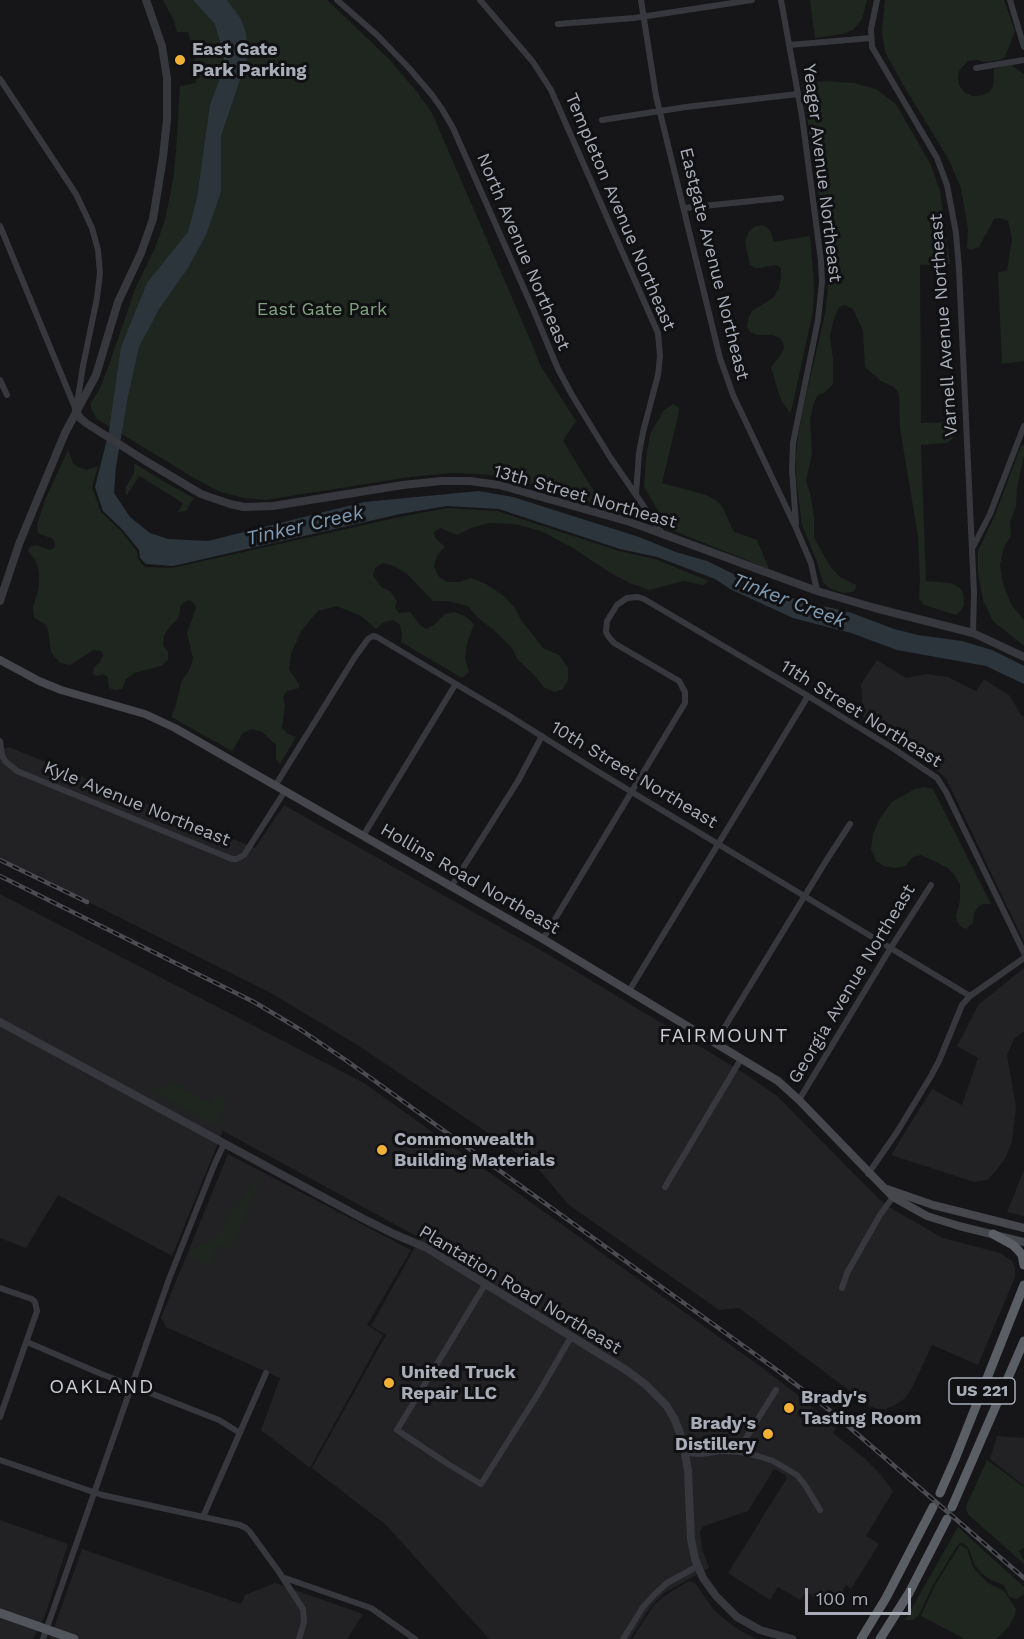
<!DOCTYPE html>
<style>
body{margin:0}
#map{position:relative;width:1024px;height:1639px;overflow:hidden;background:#161618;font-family:"Work Sans",sans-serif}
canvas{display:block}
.scale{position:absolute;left:805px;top:1588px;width:106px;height:27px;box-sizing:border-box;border:3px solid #a8adb8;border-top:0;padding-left:8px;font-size:18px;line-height:21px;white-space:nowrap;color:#a8adb8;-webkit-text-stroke:4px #111113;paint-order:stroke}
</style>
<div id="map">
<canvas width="1024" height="1639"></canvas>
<div class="scale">100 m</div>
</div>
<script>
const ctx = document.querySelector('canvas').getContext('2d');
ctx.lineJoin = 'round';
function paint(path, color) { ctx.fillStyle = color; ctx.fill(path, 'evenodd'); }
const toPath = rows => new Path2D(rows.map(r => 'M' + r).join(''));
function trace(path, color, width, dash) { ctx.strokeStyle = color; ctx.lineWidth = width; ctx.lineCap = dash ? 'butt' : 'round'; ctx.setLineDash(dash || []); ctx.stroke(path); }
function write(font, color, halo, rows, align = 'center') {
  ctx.font = font + ' "Work Sans",sans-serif'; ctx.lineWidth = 6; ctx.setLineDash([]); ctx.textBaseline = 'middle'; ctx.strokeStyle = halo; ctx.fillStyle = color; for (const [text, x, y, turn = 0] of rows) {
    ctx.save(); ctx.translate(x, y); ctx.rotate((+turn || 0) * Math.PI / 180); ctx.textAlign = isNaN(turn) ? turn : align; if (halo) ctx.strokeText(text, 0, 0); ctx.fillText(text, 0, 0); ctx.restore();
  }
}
paint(toPath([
 [877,660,906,678,926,674,948,677,976,691,984,679,1010,696,1021,715,1024,717,1024,942,946,778,930,765,864,724,861,684],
 [9,747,255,848,284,805,551,956,747,1075,777,1096,881,1201,894,1210,943,1238,1000,1253,1012,1261,1015,1268,1015,1277,978,1365,932,1345,911,1390,904,1399,895,1405,886,1409,877,1409,870,1406,739,1308,719,1310,569,1205,534,1164,356,1044,269,992,0,858,0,750],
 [0,894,364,1083,764,1369,808,1403,836,1428,833,1433,864,1458,880,1474,893,1491,866,1536,879,1544,851,1589,846,1585,840,1596,828,1589,820,1601,806,1592,800,1600,778,1587,770,1600,728,1573,787,1478,784,1474,774,1469,748,1511,704,1526,700,1531,701,1539,702,1548,709,1568,664,1593,653,1604,643,1618,630,1639,489,1639,386,1525,312,1468,386,1335,371,1326,420,1238,223,1131,172,1256,58,1195,26,1248,0,1238],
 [1024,968,1024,1031,1014,1039,1007,1055,1016,1107,1012,1141,1006,1157,996,1171,987,1180,974,1182,891,1155,932,1089,962,1105,978,1058,957,1046,979,1004],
 [228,1154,411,1250,367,1325,383,1335,310,1468,261,1430,280,1378,166,1327,161,1318],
 [1024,1170,1024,1216,1007,1212],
 [997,1436,1024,1438,1024,1486,990,1459],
 [0,1520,68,1544,45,1616,33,1639,0,1639],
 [82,1549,241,1604,245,1595,275,1583,363,1614,347,1639,50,1639],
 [690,1581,696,1584,713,1609,729,1623,743,1632,757,1639,632,1639,654,1605,666,1595,687,1582]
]), '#222225');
paint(toPath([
 [163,0,327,0,389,59,417,92,432,113,532,344,540,365,576,421,563,441,603,506,538,486,501,476,478,474,453,473,410,477,265,500,244,498,220,492,194,478,97,419,91,409,91,403,100,388,109,365,135,289,155,248,165,220,173,180,176,152,180,86,196,83,194,53,188,32,177,32,174,21],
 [810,0,867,0,862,19,853,30,842,34,815,38],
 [885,0,1004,0,1015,31,1005,57,1000,60,985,62,976,60,968,61,959,71,958,78,959,85,964,92,972,96,977,96,983,95,989,92,993,87,994,69,1011,65,1024,74,1024,361,1002,364,998,272,1007,271,1012,239,1008,221,999,218,994,219,979,247,971,250,967,248,968,229,961,188,949,160,902,83,885,52,882,31],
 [825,81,854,83,876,89,896,104,931,165,940,191,950,264,920,265,921,423,950,422,956,427,956,431,952,439,947,443,921,445,926,581,951,583,960,588,963,593,964,605,961,610,956,615,924,605,919,599,920,578,918,537,900,428,899,394,894,387,881,381,865,367,863,331,853,309,845,305,839,307,834,319,830,336,833,360,833,384,824,393,818,395,814,402,810,420,812,454,806,481,810,493,814,516,814,537,829,565,840,577,856,585,855,590,853,592,843,593,829,588,823,582,816,559,802,525,796,478,796,456,798,435,805,400,825,314,828,289,828,259,802,84],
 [762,225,767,227,771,233,774,242,810,236,814,285,813,311,792,408,790,413,782,402,778,391,771,367,780,356,784,348,783,343,780,338,772,335,757,335,750,332,747,326,749,316,753,310,773,298,779,288,781,277,781,268,776,265,760,268,755,268,750,265,745,242,748,233,754,227],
 [673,404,679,408,679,412,662,483,706,495,716,500,722,506,734,532,757,540,769,569,669,529,644,487,646,457,650,434,664,410],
 [1024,445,1024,456,1017,487,1016,506,1010,522,1011,536,1004,547,1000,565,1003,584,1011,604,1024,620,1024,646,993,621,983,600,978,573,978,551,995,515,1021,446],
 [68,450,73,463,78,467,87,470,98,466,92,487,101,512,120,530,137,551,138,559,145,567,172,568,400,517,447,508,497,511,619,551,655,559,709,581,703,585,684,581,649,590,632,584,612,574,571,547,541,531,515,524,489,523,471,528,457,535,440,528,434,532,435,538,445,547,437,555,434,566,438,576,447,582,459,582,471,578,486,584,504,596,515,608,521,620,543,648,559,655,568,668,568,680,563,689,555,692,545,688,534,675,518,660,511,647,494,630,478,618,468,606,448,601,433,601,407,574,394,566,383,563,375,568,373,576,381,587,390,591,397,601,395,608,399,613,410,612,421,626,427,629,435,624,445,614,455,612,466,617,474,624,467,643,465,658,469,672,462,678,401,642,402,634,400,625,393,620,384,622,376,629,361,616,337,606,318,611,301,631,291,654,289,670,299,684,299,688,287,691,283,697,285,705,282,728,288,734,296,737,280,764,276,759,276,745,262,732,252,729,243,733,232,751,171,717,175,708,182,680,190,669,193,658,187,633,196,608,193,602,189,600,183,603,180,607,180,612,178,619,172,624,164,635,163,645,168,652,168,660,161,666,134,673,126,679,122,689,115,690,109,688,108,677,103,674,97,676,93,674,94,667,100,662,103,655,101,651,94,650,70,665,60,663,51,652,48,630,45,624,34,618,33,607,39,587,39,571,36,561,28,551,30,547,36,545,50,550,54,548,55,544,53,539,38,533,37,525,45,500],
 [134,463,163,481,194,498,186,511,178,512,183,503,139,476,127,495,126,494,126,487,134,473],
 [925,787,933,789,991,904,983,904,978,907,974,913,973,923,966,929,961,927,957,921,956,916,960,901,960,885,956,877,948,868,921,855,913,857,905,866,895,868,884,866,876,861,871,849,873,834,880,818,892,802,915,789],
 [171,1081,210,1103,217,1093,227,1101,215,1125,149,1090,151,1087,156,1089,163,1086,167,1088],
 [256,1179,260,1181,230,1251,218,1245,209,1265,188,1256,196,1248,212,1241,222,1232,230,1212,252,1188],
 [987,1460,1024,1487,1024,1548,1019,1551,1024,1560,1024,1564,969,1515,966,1510,967,1504],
 [958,1527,1024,1587,1024,1594,1017,1599,1009,1597,1004,1585,991,1580,981,1573,975,1565,968,1547,964,1544,960,1543,957,1546,932,1587,919,1615,913,1620,905,1620],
 [960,1545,967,1549,973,1567,980,1575,988,1583,1004,1591,1016,1609,1015,1615,1009,1626,1001,1635,995,1639,965,1639,921,1616,934,1587]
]), '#1e261f');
paint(toPath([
 [193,0,227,0,241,19,246,33,248,56,221,136,221,192,206,235,188,268,159,309,139,347,128,396,116,467,114,493,130,517,150,533,168,539,208,541,364,502,479,491,513,497,639,537,676,552,707,561,766,590,809,603,849,612,894,629,918,635,962,641,992,650,1024,666,1024,684,986,666,897,650,851,633,793,618,732,590,715,579,657,557,620,549,499,509,447,506,400,514,173,566,146,564,140,558,139,550,122,529,103,511,95,487,109,431,121,347,147,283,188,232,197,198,210,105,224,67,224,55,215,24]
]), '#2c353c');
trace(toPath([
 [337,0,377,35,409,68,432,95,442,109,453,128,533,309,558,369,572,395,610,457,662,533],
 [480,0,533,62,551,90,658,333,660,356,658,375,643,432,639,453,636,494],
 [641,0,656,96,720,358,733,395,796,528,811,563,817,591],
 [781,0,802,116,821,261,822,282,818,320,793,443,792,470,796,524],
 [877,0,871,29,872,47,937,158,947,185,956,233,959,269,974,593,973,633],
 [1010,0,1024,47],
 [558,24,634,18,752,0],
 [789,45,871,38],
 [976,68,1024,60],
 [0,79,76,194,92,228,98,250,100,273,97,298,83,366,76,410],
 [602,120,686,107,798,94],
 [684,208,781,198],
 [0,226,76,410],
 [0,380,7,395],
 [973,547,990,514,1024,426],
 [0,741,2,755,5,761,17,771,232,859,237,859,244,855,285,791],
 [275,786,355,657,368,639,373,636,377,637,508,715,597,771,970,996],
 [363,836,455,685],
 [451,887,518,781,542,736],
 [543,939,685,703,685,692,679,681,614,643,608,636,606,632,607,621,617,605,627,598,638,597,644,599,808,696,894,749,937,778,946,792,1024,953],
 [629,991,808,696],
 [715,1043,826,861,850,824],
 [799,1100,890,949,931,885],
 [868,1174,897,1132,931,1076,939,1061,962,1005,970,996,1024,958],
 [665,1187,741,1059],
 [486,1283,397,1430,448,1464,481,1484,538,1394,571,1337],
 [0,1288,32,1299,35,1302,37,1311,0,1417],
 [842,1288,847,1273,880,1215,893,1197],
 [27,1342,99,1373,219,1420,240,1433],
 [740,1452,746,1438,776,1390],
 [686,1453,701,1454,721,1451,740,1452,758,1456,773,1461,797,1475,805,1485,820,1510],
 [0,1460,102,1495,240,1525,246,1528,250,1532,279,1572,303,1609,304,1622,299,1639],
 [203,1517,266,1373],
 [282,1577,371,1608,415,1639],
 [43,1639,169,1279,215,1163,224,1144],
 [623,1639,643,1607,655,1594,667,1583,698,1566]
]), '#37383d', 6);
trace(toPath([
 [76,410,79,417,86,423,144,460,201,494,230,504,244,507,273,506,403,485,441,481,470,481,499,485,630,522,817,591,875,608,973,633,1024,657],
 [0,601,19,544,65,433,96,375,118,302,141,253,153,219,163,157,167,119,167,78,162,46,146,0],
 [0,1022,362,1218,394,1234,427,1248,626,1370,645,1384,666,1405,674,1418,683,1441,688,1471,691,1539,695,1559,703,1578,716,1596,737,1617,760,1630,792,1639]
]), '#37383d', 8);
trace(toPath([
 [0,660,39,681,61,690,145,714,175,728,543,939,778,1081,799,1100,893,1197,927,1216,959,1226,1024,1242],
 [887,1189,933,1205,1024,1228]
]), '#45474d', 8);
trace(toPath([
 [0,1613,74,1639]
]), '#53555c', 9);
trace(toPath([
 [993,1234,1013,1245,1018,1250,1022,1255,1024,1265],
 [940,1493,955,1459,1024,1285],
 [952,1507,1024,1341],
 [861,1639,886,1598,933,1507],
 [880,1639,909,1593,947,1519]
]), '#5b5e65', 9);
const rail = toPath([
 [0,860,87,902],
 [0,876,254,1002,301,1030,347,1061,777,1370,833,1413,1024,1578]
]);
trace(rail, '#4a4c52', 4.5);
trace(rail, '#111113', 2, [7]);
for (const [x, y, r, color] of [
 [180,60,6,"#f2b134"],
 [382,1150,6,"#f2b134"],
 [389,1383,6,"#f2b134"],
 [789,1408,6,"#f2b134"],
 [768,1434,6,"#f2b134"]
]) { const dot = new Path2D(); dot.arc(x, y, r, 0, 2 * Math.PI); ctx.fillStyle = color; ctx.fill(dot); trace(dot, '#111113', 2); }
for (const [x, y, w] of [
 [982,1391,66]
]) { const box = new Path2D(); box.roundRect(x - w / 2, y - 13, w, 26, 4.5); ctx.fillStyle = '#111113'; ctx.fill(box); trace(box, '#a8adb8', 1.5); }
write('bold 16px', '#a8adb8', null, [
 ["US 221",982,1391]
]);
write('bold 18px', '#a8adb8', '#111113', [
 ["East Gate",192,50],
 ["Park Parking",192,71],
 ["Commonwealth",394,1140],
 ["Building Materials",394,1161],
 ["United Truck",401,1373],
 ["Repair LLC",401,1394],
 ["Brady's",801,1398],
 ["Tasting Room",801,1419],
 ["Brady's",756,1424,"right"],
 ["Distillery",756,1445,"right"]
], 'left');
write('18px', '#a8adb8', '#111113', [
 ["Yeager Avenue Northeast",822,173,83],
 ["Templeton Avenue Northeast",620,212,67],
 ["North Avenue Northeast",523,252,67],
 ["Eastgate Avenue Northeast",714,264,76],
 ["Varnell Avenue Northeast",944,325,-94],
 ["13th Street Northeast",585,497,16],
 ["11th Street Northeast",861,714,32],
 ["10th Street Northeast",634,775,31],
 ["Kyle Avenue Northeast",137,804,22],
 ["Hollins Road Northeast",470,879,30],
 ["Georgia Avenue Northeast",852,984,-59],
 ["Plantation Road Northeast",520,1290,31]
]);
write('18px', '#7fa381', '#111113', [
 ["East Gate Park",322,310]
]);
write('italic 20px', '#7f9bb3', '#111113', [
 ["Tinker Creek",305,526,-13],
 ["Tinker Creek",789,601,21]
]);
ctx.letterSpacing = '1.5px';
write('20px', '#c9ccd4', '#111113', [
 ["FAIRMOUNT",724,1036],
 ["OAKLAND",102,1387]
]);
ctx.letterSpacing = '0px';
</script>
